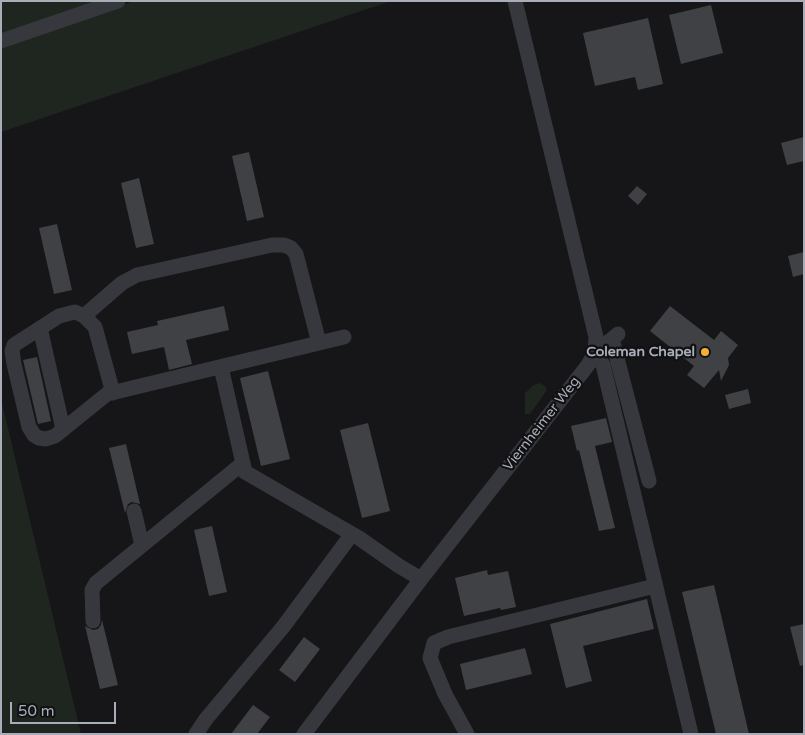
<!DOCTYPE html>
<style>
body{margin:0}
#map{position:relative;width:805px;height:735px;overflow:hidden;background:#161618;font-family:"Varela Round",sans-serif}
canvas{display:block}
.frame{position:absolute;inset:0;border:2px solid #a8adb8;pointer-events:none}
.scale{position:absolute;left:10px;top:702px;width:106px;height:22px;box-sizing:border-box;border:2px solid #a8adb8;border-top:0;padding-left:6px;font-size:15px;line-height:18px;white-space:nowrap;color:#a8adb8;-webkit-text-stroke:4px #111113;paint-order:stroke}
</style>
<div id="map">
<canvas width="805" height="735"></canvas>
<div class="frame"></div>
<div class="scale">50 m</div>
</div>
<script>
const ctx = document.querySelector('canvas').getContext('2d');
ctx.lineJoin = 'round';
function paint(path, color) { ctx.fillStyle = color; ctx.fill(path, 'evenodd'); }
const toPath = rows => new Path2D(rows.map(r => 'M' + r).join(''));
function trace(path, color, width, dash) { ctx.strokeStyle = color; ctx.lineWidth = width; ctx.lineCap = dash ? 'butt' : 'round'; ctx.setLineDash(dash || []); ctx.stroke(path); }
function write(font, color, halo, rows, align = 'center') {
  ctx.font = font + ' "Varela Round",sans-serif'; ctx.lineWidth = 4.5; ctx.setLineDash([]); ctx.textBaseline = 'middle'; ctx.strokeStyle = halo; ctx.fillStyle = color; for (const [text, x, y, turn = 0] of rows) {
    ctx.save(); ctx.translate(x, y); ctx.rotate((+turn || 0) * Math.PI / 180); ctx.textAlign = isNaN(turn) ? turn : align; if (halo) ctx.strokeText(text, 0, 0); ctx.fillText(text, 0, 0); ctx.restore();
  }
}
paint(toPath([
 [1,1,104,1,1,35],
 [134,1,391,1,1,132,1,47],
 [539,383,544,385,547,390,530,414,525,414,525,393,534,385],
 [1,399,81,734,1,734]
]), '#1e261f');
paint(toPath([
 [711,5,723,53,681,64,669,15],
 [648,18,663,84,638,90,635,77,595,86,583,33],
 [804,137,804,161,787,165,781,143],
 [249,152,264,217,247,221,232,156],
 [139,178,154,244,136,248,121,183],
 [637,186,647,194,638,205,628,196],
 [57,224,72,290,54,294,39,228],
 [804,252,804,274,793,277,788,256],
 [224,306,229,330,186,340,192,364,169,370,164,347,132,354,127,332,158,325,157,321],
 [670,306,714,340,721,331,738,345,728,358,729,365,721,381,719,370,704,388,687,375,694,366,650,331],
 [37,357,51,421,38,424,23,360],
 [268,371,290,459,261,466,240,378],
 [748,389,751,403,729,409,725,395],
 [606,418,612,442,595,446,615,528,599,531,579,450,577,451,571,426],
 [368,423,390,511,362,518,340,430],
 [126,444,140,504,132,502,128,504,125,513,109,448],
 [212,526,227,592,209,596,194,530],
 [487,570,488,575,508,571,516,607,501,610,500,608,464,616,455,578],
 [714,585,749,734,716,734,682,592],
 [647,599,654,629,583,646,592,681,566,688,550,624],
 [102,620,118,685,100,689,85,626,93,630,98,629,101,625],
 [804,624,804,665,800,666,790,627],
 [304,637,320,649,295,682,279,670],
 [525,648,532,674,466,690,460,664],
 [253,705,270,717,257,734,231,734]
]), '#404145');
trace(toPath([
 [1,41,118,1],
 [84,316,122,283,137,275,272,245,284,245,291,248,296,254,319,343],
 [40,328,63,429],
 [618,334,595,353,603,365,691,734],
 [612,339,649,481],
 [221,367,245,472,359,538,399,566,421,579],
 [113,393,95,327,84,316,75,312,59,316,14,345,12,351,14,364,29,427,34,435,39,438,46,439,55,436,107,394,344,337],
 [134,511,142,545],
 [93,621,92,590,96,583,243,463],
 [196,734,206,719,283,627,352,534],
 [304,734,421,579,588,365,595,353,596,337,515,1],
 [467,734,445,694,430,658,434,643,448,637,655,586]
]), '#37383d', 15);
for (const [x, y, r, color] of [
 [705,352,5,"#f2b134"]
]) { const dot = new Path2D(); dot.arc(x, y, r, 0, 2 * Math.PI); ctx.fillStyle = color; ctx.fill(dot); trace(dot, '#111113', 2); }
write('bold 14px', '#a8adb8', '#111113', [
 ["Coleman Chapel",695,352]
], 'right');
write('14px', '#a8adb8', '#111113', [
 ["Viernheimer Weg",542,424,-52]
]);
</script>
